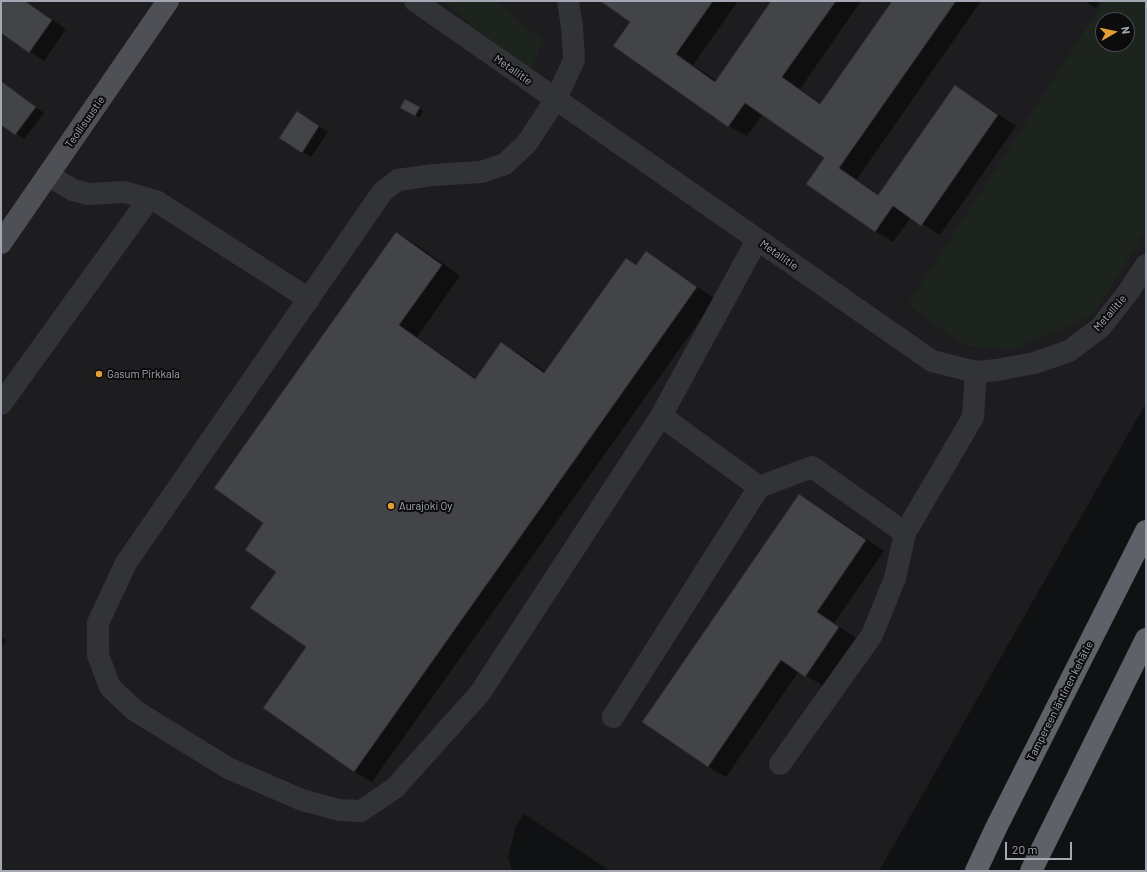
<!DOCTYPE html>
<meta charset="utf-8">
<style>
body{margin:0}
#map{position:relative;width:1147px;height:872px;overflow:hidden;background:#101112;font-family:Barlow,sans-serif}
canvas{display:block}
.frame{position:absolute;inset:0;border:2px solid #a3a8b2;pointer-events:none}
.north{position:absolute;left:1095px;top:12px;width:40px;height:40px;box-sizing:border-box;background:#0c0c0d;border:1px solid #484a4f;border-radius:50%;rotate:81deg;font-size:11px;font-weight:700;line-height:16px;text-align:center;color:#a3a8b2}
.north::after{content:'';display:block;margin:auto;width:14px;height:18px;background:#e49e37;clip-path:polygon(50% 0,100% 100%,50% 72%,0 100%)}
.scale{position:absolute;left:1005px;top:842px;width:67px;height:18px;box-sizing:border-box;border:2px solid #a3a8b2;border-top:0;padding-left:5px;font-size:12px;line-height:14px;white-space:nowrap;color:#a3a8b2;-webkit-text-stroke:3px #0c0c0d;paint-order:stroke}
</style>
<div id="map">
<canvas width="1147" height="872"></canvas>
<div class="frame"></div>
<div class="north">N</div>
<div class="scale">20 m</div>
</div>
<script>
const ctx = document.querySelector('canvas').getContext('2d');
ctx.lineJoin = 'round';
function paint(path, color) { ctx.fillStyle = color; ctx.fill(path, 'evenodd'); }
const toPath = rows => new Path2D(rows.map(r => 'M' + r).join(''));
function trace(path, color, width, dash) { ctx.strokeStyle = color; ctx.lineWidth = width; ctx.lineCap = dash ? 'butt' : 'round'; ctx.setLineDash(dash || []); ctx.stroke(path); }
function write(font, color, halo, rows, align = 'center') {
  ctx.font = font + ' Barlow,sans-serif'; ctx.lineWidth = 4; ctx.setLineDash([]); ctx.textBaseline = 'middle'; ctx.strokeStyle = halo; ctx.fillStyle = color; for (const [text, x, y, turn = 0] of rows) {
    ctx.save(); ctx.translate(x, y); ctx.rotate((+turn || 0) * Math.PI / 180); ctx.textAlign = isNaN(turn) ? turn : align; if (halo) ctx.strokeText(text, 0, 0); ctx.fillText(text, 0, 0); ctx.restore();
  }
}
paint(toPath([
 [1,1,1146,1,1146,403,879,871,610,871,524,814,516,825,508,857,512,871,1,871],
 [1103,20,1127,20,1127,44,1103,44]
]), '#1d1d1f');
paint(toPath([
 [443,1,499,1,521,24,543,39,530,74],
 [1104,1,1146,1,1146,230,1093,315,1012,350,963,345,908,305],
 [1103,20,1127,20,1127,44,1103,44]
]), '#1d241e');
paint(toPath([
 [1,1,26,1,66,29,44,61,1,32],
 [602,1,738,1,693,65,717,81,773,1,861,1,800,89,822,104,893,1,981,1,857,179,879,195,955,86,973,97,1016,126,940,235,911,217,893,242,875,231,826,158,763,114,747,136,729,126,631,22],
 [1084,1,1100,1,1096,8],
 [1,82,44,113,24,139,1,123],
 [405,100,423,111,420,118,401,107],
 [306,117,328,132,311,157,302,152],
 [396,233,414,243,460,276,417,337,477,379,502,344,520,354,546,372,626,259,637,265,646,252,664,263,715,299,372,782,354,772,277,572,265,523],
 [800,495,818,506,884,551,834,623,856,638,823,686,799,671,726,777,708,767],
 [1,637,6,640,1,647]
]), '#0007');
const building = toPath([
 [1,1,25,1,52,20,29,53,1,33,1,1],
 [600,1,713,1,676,54,715,82,771,1,836,1,782,77,820,104,892,1,956,1,839,168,878,195,955,85,998,115,921,226,893,206,875,232,806,184,824,158,745,103,728,127,613,46,630,22,600,1],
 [1,81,36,107,15,135,1,125,1,81],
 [405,99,420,107,415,116,400,108,405,99],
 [297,111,319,126,302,153,279,138,297,111],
 [396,232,442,265,399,325,475,379,501,342,544,373,626,258,636,265,646,251,697,287,354,772,263,708,306,647,250,608,276,572,245,550,263,523,214,488,396,232],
 [799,494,866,540,817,612,839,627,805,677,781,660,708,767,642,722,799,494]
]);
paint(building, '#424448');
trace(building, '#2b2b2e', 1);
trace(toPath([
 [415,1,932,361,976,372,997,370,1034,363,1069,351,1100,328,1129,291,1146,265],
 [568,1,572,27,574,60,556,99,527,143,505,164,481,172,433,175,398,180,383,191,126,563,98,623,98,655,110,687,134,710,228,768,302,800,339,810,361,811,395,788,480,693,661,416,757,240],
 [48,175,73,190,88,194,124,192,156,201,309,299],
 [1,404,149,199],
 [661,416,759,487],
 [613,717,759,487,812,467,905,533],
 [780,764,872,635,895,578,905,533,973,417,976,372]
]), '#323336', 22);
trace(toPath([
 [1,243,168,1]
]), '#4e5055', 22);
trace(toPath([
 [976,871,996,828,1146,531],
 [1031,871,1146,639]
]), '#5e6167', 22);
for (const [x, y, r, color] of [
 [99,374,4,"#e49e37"],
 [391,506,4,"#e49e37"]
]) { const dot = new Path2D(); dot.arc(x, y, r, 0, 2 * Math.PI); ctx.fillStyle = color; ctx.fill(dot); trace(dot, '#0c0c0d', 1.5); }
write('11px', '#a3a8b2', '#0c0c0d', [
 ["Metallitie",513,70,35],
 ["Teollisuustie",85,122,-55],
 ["Metallitie",779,255,35],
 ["Metallitie",1110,313,-49],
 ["Tampereen läntinen kehätie",1060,701,-63]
]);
write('11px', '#a3a8b2', '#0c0c0d', [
 ["Gasum Pirkkala",107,374],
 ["Aurajoki Oy",399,506]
], 'left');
</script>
